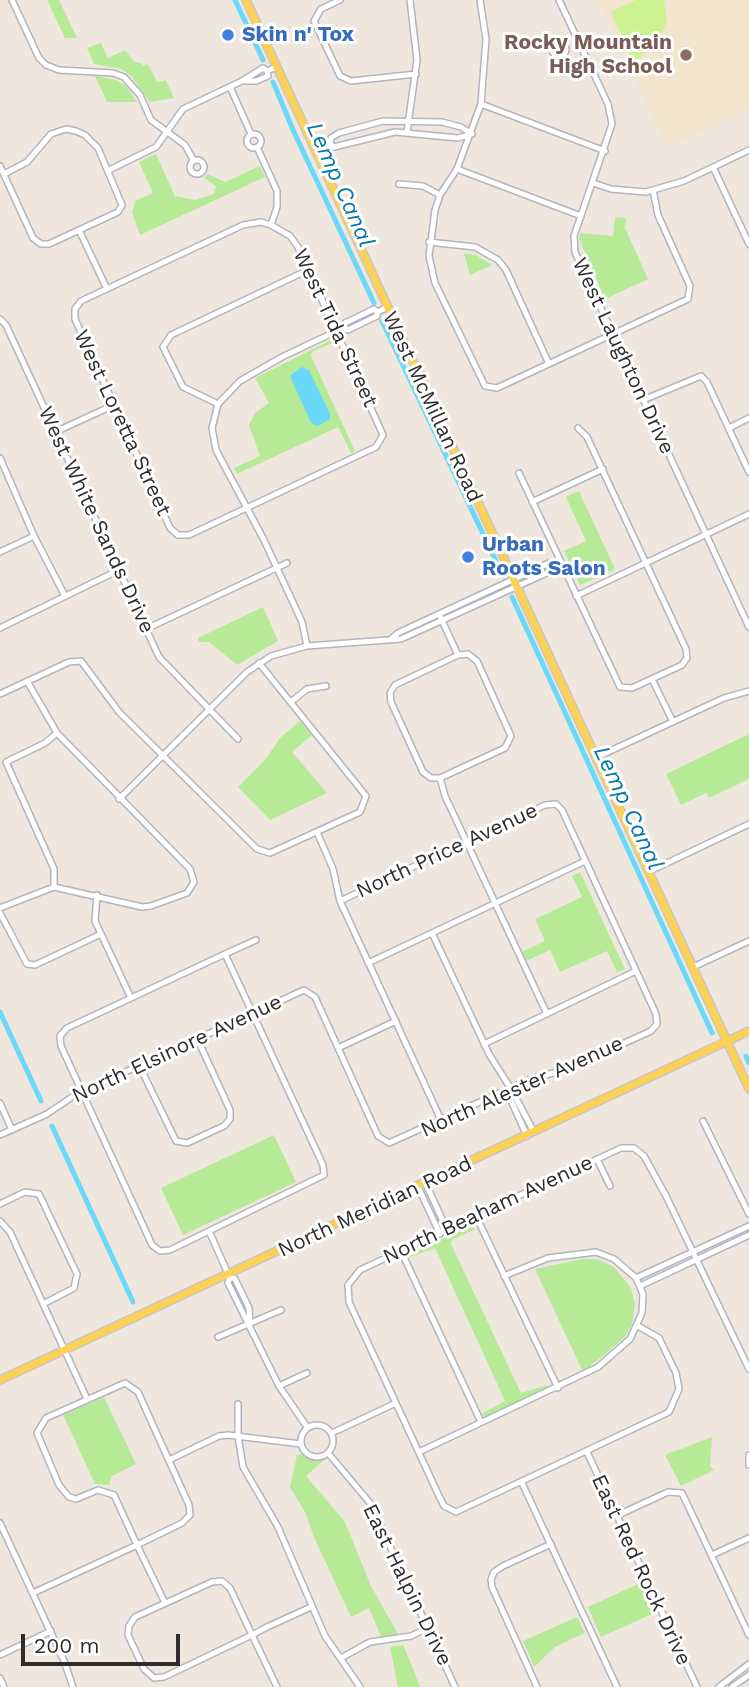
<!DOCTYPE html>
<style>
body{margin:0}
#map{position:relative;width:749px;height:1687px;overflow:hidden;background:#efe7de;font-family:"Work Sans",sans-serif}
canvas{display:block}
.scale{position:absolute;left:21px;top:1634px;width:159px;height:32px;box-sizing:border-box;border:4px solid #2d2d2d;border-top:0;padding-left:9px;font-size:21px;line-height:24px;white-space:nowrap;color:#2d2d2d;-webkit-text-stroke:5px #fff;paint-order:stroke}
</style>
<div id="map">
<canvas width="749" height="1687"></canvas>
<div class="scale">200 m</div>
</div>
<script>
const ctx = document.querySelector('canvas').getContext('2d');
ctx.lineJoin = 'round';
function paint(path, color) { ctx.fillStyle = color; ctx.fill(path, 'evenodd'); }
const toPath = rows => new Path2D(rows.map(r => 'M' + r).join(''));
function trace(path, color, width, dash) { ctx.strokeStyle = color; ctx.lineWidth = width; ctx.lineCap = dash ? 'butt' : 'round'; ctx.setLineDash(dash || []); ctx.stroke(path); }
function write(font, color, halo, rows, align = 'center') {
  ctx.font = font + ' "Work Sans",sans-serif'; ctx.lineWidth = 6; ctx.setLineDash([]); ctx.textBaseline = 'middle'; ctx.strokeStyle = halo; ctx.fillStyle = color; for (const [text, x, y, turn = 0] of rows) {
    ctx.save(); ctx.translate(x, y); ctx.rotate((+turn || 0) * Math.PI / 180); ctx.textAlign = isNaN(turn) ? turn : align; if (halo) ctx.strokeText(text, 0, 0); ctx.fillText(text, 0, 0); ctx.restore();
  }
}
paint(toPath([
 [598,0,749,0,749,110,667,148]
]), '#f2e4cd');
paint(toPath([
 [47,0,59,0,77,38,65,38],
 [101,43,108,58,125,50,134,62,141,63,143,66,148,64,157,82,166,80,174,98,150,102,131,76,121,69,94,64,87,48],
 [95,76,116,80,126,86,137,102,107,102],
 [156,154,175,196,195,200,214,194,216,186,204,178,208,174,225,182,260,166,265,177,140,235,132,213,135,201,153,193,139,162],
 [615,217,626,218,625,228,648,279,605,299,579,239,581,233,613,236],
 [464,253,476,255,492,265,470,275],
 [331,340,334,342,312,352,311,356,355,451,351,453,338,427,237,474,234,468,260,456,249,425,255,413,269,403,255,378],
 [579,491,615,569,580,585,564,551,586,541,566,497],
 [263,607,278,641,237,665,209,642,199,642,198,638],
 [300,721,312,735,292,752,327,793,270,820,238,787,264,761,281,737],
 [749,734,749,779,709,798,706,793,681,805,666,774],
 [580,872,625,969,617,972,607,951,560,972,550,950,526,961,522,952,545,941,535,919,582,897,572,876],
 [274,1135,296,1182,183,1235,161,1188],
 [470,1226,475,1229,452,1240,451,1244,521,1393,547,1385,546,1390,486,1417,481,1414,505,1401,435,1248,408,1258,410,1254],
 [582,1259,597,1259,614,1267,631,1288,635,1304,632,1324,624,1338,583,1372,535,1269],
 [104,1397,136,1464,112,1476,109,1485,95,1484,63,1415],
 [712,1437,710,1466,714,1470,681,1486,665,1455],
 [301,1454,310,1460,325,1459,306,1476,345,1522,371,1586,398,1634,381,1636,369,1608,351,1617,314,1537,305,1512,290,1487,297,1455],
 [640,1583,654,1613,601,1637,588,1607],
 [577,1617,585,1633,555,1647,534,1667,523,1641],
 [403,1645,412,1666,420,1687,398,1687,390,1647]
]), '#b6ea97');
paint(toPath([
 [636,0,664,0,667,21,657,44,633,62,611,12]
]), '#cdf292');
paint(toPath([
 [302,367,309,370,330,414,330,419,318,426,311,423,290,376]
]), '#69d8f9');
trace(toPath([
 [235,0,263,60],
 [273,82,294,132,374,303],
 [382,321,503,576],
 [512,597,712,1033],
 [0,1012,41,1101],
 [746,1056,749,1063],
 [52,1126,133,1302]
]), '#69d8f9', 5);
const minor = toPath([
 [12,0,39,58,46,65,59,70,113,73,124,77,140,95,151,120,185,145,194,161],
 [340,0,321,9,314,21,340,76,351,81,416,74],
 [480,0,486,39,481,104,457,169,440,195,435,210,429,256,435,283,485,386,497,388,688,299,690,286,658,215,653,190],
 [559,0,608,104,612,124,574,236,575,252,749,627],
 '552 49a7 7 0 1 1 14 0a7 7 0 1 1-14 0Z',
 [242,81,256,81,268,76,267,71],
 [230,87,251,134],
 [481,104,605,151],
 [407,132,417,60,410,0],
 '247 141a7 7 0 1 1 14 0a7 7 0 1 1-14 0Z',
 [257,147,277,191,277,207,271,225,290,236,298,247,383,435,376,447,189,535,178,535,170,528,75,319,75,309,81,301,243,225,261,222,271,225],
 [316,151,330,144,331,138,339,133,383,121,442,122,461,127,472,134,458,138,395,132,334,147,330,144],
 '190 167a7 7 0 1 1 14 0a7 7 0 1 1-14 0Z',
 [0,166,33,238,41,244,49,244,118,212,122,205,98,148,85,135,76,131,66,129,51,134,27,162,4,174],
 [713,167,749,244],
 [457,169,581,216],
 [109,170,156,147,183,109,242,81,263,68,267,71,276,67],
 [593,183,611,189,646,192,684,181,749,150],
 [399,184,423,186,440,195],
 [79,230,107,289],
 [429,242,475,247,498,260,506,270,549,364],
 [377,312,377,316,348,330,343,328,345,323,374,309,377,312,386,308],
 [0,319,6,325,159,657,238,739],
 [643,400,701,376,707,382,749,472],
 [218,404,240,381,282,357,343,328],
 [729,428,749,418],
 [55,432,114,405],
 [0,458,34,536,65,596],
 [519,473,620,687,632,688,682,665,687,658,686,649,587,437,578,428],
 [532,502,603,469],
 [0,552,34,536],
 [576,596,749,514],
 [439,614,458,655,468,654,477,661,511,736,505,748,440,778],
 [0,628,119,570],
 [146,629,287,563],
 [391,639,398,633,549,563,560,562],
 [307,646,302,622,264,540,216,450,212,428,218,404,183,387,163,347,171,335,308,270],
 [458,655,395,685,390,693,391,702,423,772,431,778,440,778,445,796,547,1014],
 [652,679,673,722],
 [0,694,69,662,81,661,119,712,257,849,270,853,360,812,366,796,259,663],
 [291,702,307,689,326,686],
 [595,758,724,698,749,691],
 [119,799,247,672,271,656,307,646,401,639,553,570,560,562],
 [317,832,333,869,340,901,442,1122],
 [648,872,749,824],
 [54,887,54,869,6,762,45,743,57,733],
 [97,895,95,921,131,998],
 [0,908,54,887,142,907,151,906,187,893,194,882,190,869,57,733,27,681],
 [0,913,27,964,35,965,101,934],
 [432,933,489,1054,511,1089],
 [225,954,323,1165,324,1175,170,1250,160,1251,152,1245,61,1046,60,1036,67,1028,225,954,256,940],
 [368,963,585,861],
 [693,967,749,941],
 [484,1044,636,971],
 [338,1048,396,1021],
 [139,1065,176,1141,187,1143,224,1126,230,1119,230,1110,197,1038],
 [0,1103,12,1130],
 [703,1121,749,1214],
 [0,1135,47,1114,75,1095,304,990,315,997,378,1136,389,1143,533,1078,565,1070,651,1031,657,1024,656,1014,562,810,556,804,545,805,340,901],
 [527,1136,509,1096,511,1089,534,1132],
 [597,1159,610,1186],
 [426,1184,447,1230],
 [418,1187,440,1234],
 [0,1204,25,1192,39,1194,77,1274,74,1288,43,1304],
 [476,1216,558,1388],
 [0,1221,10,1232,87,1399],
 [209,1231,229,1276],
 [401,1251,481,1422],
 [636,1278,749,1226],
 [640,1286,749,1235],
 [250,1322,249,1308,235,1279,230,1277,228,1283,279,1386,307,1427],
 [638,1326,659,1338,676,1373,679,1389,669,1412,456,1512,444,1506,439,1496,349,1302,348,1285,360,1270,621,1148,634,1148,644,1156,666,1196,749,1369],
 [218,1337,281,1310],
 [279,1386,307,1373],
 [238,1404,238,1436,243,1467,278,1527,325,1636,360,1687],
 '301 1441a16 16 0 1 1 32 0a16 16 0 1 1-32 0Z',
 [332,1433,396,1403],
 [419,1452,598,1367,630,1339,642,1313,643,1294,636,1278,614,1259,596,1252,548,1258,504,1276],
 [587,1452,697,1687],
 [328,1453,370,1503,455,1687],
 [749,1455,749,1465],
 [169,1460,219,1436,228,1435,301,1444],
 [522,1483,617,1687],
 [616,1516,668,1492,682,1493,749,1635],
 [0,1523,64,1661,73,1687],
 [712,1555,749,1538],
 [33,1593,137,1545,182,1523,190,1515,189,1505,138,1392,125,1383,46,1418,37,1433,59,1485,69,1497,76,1499,98,1490,114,1495,137,1545,165,1603],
 [0,1655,51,1631],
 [341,1658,370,1642,411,1636,430,1627],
 [0,1678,4,1687],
 [277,1687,252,1635,230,1588,222,1581,212,1582,135,1617,129,1626,128,1635,144,1669,154,1678,164,1677,252,1635,267,1627,311,1607],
 [537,1687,492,1587,491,1580,494,1572,503,1566,551,1544],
 [719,1687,749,1664],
 [732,1687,749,1675]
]);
const major = toPath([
 [246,0,749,1089],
 [0,1380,749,1031]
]);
trace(minor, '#b2b5c1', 8);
trace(major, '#c8c8c8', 10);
trace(minor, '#fff', 5);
trace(major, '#fdd056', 7);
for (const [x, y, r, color] of [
 [228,35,7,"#3f7fe0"],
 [686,55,7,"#8d6e63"],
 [468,557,7,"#3f7fe0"]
]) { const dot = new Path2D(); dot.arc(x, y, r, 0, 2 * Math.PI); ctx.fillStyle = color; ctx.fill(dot); trace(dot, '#fff', 2.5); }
write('bold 21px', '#366cbe', '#fff', [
 ["Skin n' Tox",242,35],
 ["Urban",482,545],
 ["Roots Salon",482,569]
], 'left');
write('bold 21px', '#785e54', '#fff', [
 ["Rocky Mountain",672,43],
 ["High School",672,67]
], 'right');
write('21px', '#2d2d2d', '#fff', [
 ["West Tida Street",335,328,65],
 ["West Laughton Drive",623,356,65],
 ["West McMillan Road",432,407,65],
 ["West Loretta Street",122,423,65],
 ["West White Sands Drive",96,520,65],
 ["North Price Avenue",447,851,-25],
 ["North Elsinore Avenue",177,1049,-25],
 ["North Alester Avenue",522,1087,-24],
 ["North Meridian Road",375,1207,-25],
 ["North Beaham Avenue",488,1210,-25],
 ["East Red Rock Drive",641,1570,65],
 ["East Halpin Drive",407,1585,64]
]);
write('italic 23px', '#0277ac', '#fff', [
 ["Lemp Canal",340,185,66],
 ["Lemp Canal",628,808,65]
]);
</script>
